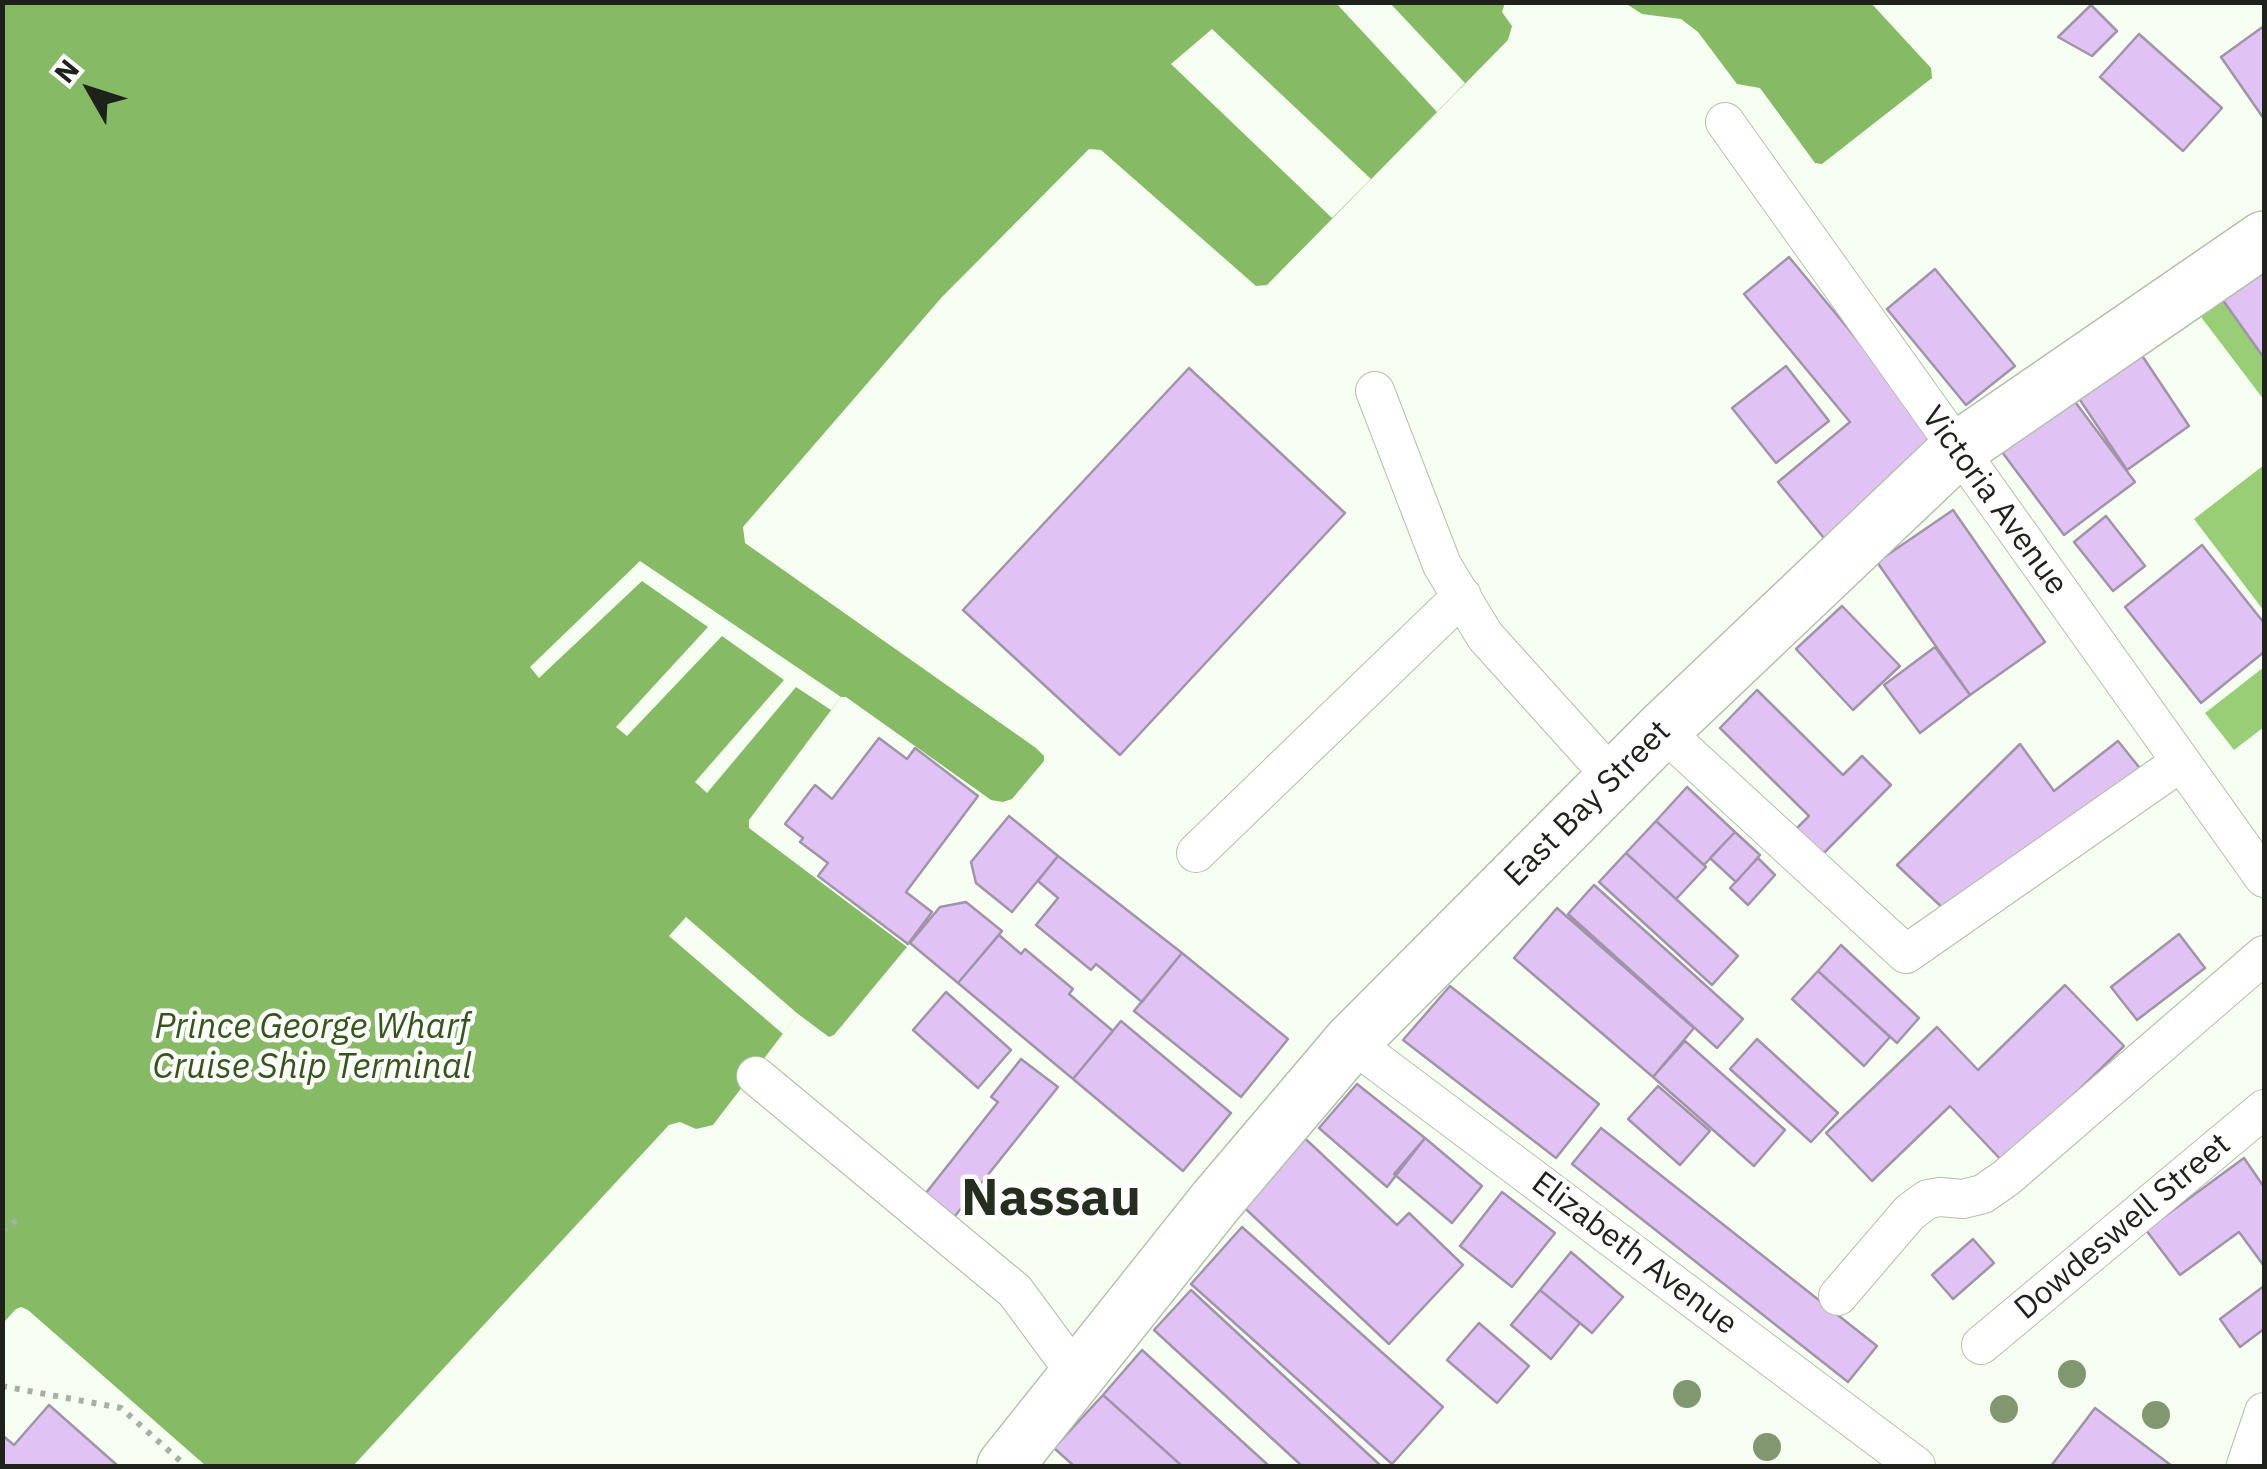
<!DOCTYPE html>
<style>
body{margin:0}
#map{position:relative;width:2267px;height:1469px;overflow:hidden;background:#f6fef2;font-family:"IBM Plex Sans",sans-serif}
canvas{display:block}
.frame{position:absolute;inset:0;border:5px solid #1e221b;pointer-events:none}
.north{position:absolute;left:40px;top:40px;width:100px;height:100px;-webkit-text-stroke:8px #fff;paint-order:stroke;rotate:309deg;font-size:28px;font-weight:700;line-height:40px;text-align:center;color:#1e221b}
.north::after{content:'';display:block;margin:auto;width:35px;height:45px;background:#1e221b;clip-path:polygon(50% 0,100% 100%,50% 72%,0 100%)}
</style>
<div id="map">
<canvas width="2267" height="1469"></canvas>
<div class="frame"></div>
<div class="north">N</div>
</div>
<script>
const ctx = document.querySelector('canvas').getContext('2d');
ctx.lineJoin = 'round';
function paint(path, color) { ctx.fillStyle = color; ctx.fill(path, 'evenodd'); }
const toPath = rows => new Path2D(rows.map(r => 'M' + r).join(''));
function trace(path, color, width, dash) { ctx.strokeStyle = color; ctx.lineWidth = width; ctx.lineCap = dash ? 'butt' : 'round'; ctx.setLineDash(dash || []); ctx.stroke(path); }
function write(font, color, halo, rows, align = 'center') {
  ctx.font = font + ' "IBM Plex Sans",sans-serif'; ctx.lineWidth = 9; ctx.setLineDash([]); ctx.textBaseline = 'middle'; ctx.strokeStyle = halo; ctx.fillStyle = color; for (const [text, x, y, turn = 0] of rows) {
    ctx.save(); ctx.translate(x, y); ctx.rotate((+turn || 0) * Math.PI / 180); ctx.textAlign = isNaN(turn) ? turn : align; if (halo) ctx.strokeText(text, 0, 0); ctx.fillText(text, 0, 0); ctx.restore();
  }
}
paint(toPath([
 [2264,257,2264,400,2192,305],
 [2264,465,2264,611,2194,519],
 [2264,667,2264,727,2234,750,2205,713]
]), '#99cd76');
paint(toPath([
 [3,3,1505,3,1502,12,1512,26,1508,40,1267,285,1256,286,1101,150,1089,149,942,297,743,527,745,543,1036,748,1044,756,1044,761,1012,799,1003,802,991,800,846,697,841,697,749,820,749,828,907,947,834,1035,829,1037,798,1014,713,1125,696,1129,680,1122,669,1125,353,1466,206,1466,28,1310,21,1307,16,1309,3,1323],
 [1625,3,1871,3,1931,68,1932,78,1822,164,1815,163,1760,88,1737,84,1698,32,1681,19,1642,14]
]), '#86ba64');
paint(toPath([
 [1336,3,1390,3,1465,83,1437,112],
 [1212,29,1371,179,1332,218,1171,64],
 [640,561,841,697,831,710,796,687,707,793,695,782,784,680,722,636,627,736,616,727,708,627,642,581,539,678,530,667],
 [686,917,798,1014,783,1034,669,936]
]), '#f6fef2');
const building = toPath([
 [2091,5,2117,31,2092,56,2058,37,2091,5],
 [2264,26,2264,119,2221,57,2264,26],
 [2139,34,2222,108,2183,151,2100,77,2139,34],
 [1789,257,1945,446,1828,543,1778,482,1850,422,1744,294,1789,257],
 [2264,263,2264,358,2220,296,2264,263],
 [1935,269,2015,366,1966,405,1887,309,1935,269],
 [2141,354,2189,426,2127,470,2078,397,2141,354],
 [1786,366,1829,421,1776,463,1732,408,1786,366],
 [1189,368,1345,513,1120,755,963,610,1189,368],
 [2073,399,2135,482,2064,535,2002,452,2073,399],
 [1953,510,2045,642,1970,695,1877,562,1953,510],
 [2106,516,2145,566,2113,591,2074,542,2106,516],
 [2202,545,2264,623,2264,652,2201,703,2125,607,2202,545],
 [1842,606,1900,666,1853,710,1796,649,1842,606],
 [1935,647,1970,695,1920,733,1884,685,1935,647],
 [1757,690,1843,775,1862,756,1891,785,1815,862,1789,836,1809,816,1720,728,1757,690],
 [879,738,907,759,915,748,978,796,906,892,932,912,908,944,818,876,828,863,800,842,803,838,785,824,815,785,832,799,879,738],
 [2118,741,2147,777,1948,913,1897,865,2020,744,2054,791,2118,741],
 [1687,787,1735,832,1704,865,1656,821,1687,787],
 [1009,816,1058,856,1012,912,976,883,971,862,1009,816],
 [1656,821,1706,867,1676,899,1626,853,1656,821],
 [1735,832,1760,855,1736,882,1710,858,1735,832],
 [1626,853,1738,956,1712,985,1599,882,1626,853],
 [1058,856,1182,953,1142,1002,1096,964,1091,970,1036,925,1058,898,1038,881,1058,856],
 [1758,858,1775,875,1748,905,1730,888,1758,858],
 [1594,885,1743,1019,1717,1048,1568,914,1594,885],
 [966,902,1002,931,958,983,910,943,940,907,966,902],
 [1557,908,1694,1028,1653,1077,1514,958,1557,908],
 [2179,934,2205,968,2137,1020,2111,987,2179,934],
 [999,935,1021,954,1025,949,1073,989,1069,994,1113,1031,1073,1079,958,983,999,935],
 [1841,945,1919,1018,1897,1043,1818,971,1841,945],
 [1182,953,1288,1039,1241,1097,1134,1011,1182,953],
 [1818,971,1890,1037,1864,1066,1792,999,1818,971],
 [2065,985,2124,1046,2004,1163,1950,1106,1872,1181,1826,1133,1937,1027,1978,1070,2065,985],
 [1450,986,1599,1104,1556,1158,1403,1040,1450,986],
 [946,992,1011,1050,978,1088,913,1030,946,992],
 [1121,1021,1231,1113,1183,1171,1073,1079,1121,1021],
 [1757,1039,1838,1113,1811,1142,1730,1069,1757,1039],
 [1685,1041,1785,1130,1754,1166,1653,1077,1685,1041],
 [1021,1059,1058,1087,951,1221,922,1198,998,1102,991,1097,1021,1059],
 [1357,1084,1425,1138,1387,1187,1319,1128,1357,1084],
 [1658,1086,1710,1131,1680,1165,1628,1119,1658,1086],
 [1601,1128,1877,1346,1848,1382,1572,1164,1601,1128],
 [1295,1129,1397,1225,1409,1213,1463,1265,1389,1344,1232,1196,1295,1129],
 [1425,1138,1482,1186,1452,1223,1394,1174,1425,1138],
 [2244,1158,2264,1187,2264,1266,2239,1232,2180,1275,2146,1230,2244,1158],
 [1502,1192,1555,1233,1512,1287,1460,1246,1502,1192],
 [1242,1227,1443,1407,1392,1464,1191,1284,1242,1227],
 [1973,1239,1994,1263,1953,1299,1932,1275,1973,1239],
 [1571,1252,1623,1297,1592,1333,1540,1290,1571,1252],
 [2264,1286,2264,1329,2240,1347,2220,1319,2264,1286],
 [1191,1290,1381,1466,1302,1466,1154,1330,1191,1290],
 [1540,1290,1580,1323,1551,1359,1511,1325,1540,1290],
 [1479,1323,1529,1366,1497,1403,1447,1360,1479,1323],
 [1142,1350,1269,1466,1182,1466,1103,1395,1142,1350],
 [1103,1395,1182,1466,1074,1466,1054,1448,1103,1395],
 [49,1405,118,1466,2,1466,2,1435,14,1445,49,1405],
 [2095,1408,2172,1466,2051,1466,2095,1408]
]);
paint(building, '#e1c2f5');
trace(building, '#a094a8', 2.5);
const minor = toPath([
 [1725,122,2264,878],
 [1375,391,1442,565,1485,636,1613,778],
 [1662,730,1906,954,2181,762],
 [1196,853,1462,596],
 [1351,1042,1916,1466],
 [756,1076,1015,1291,1077,1375],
 [1838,1296,1910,1212,1928,1199,1940,1197,1963,1199,1983,1194,2006,1178,2264,955],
 [1981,1345,2264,1109],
 [2246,1465,2264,1412]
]);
const highway = toPath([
 [1005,1466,1216,1201,1351,1042,1662,730,1957,450,2264,239]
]);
trace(minor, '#b3c0ab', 40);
trace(highway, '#b3c0ab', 58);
trace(toPath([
 [2,1231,19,1218],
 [2,1386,121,1408,186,1466]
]), '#a8afa5', 6, [5, 8]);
trace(minor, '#fff', 38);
trace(highway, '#fff', 55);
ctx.fillStyle = '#81976f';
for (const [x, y] of [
 [2072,1374],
 [1687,1394],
 [2004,1409],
 [2156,1415],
 [1767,1447]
]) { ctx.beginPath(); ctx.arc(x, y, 14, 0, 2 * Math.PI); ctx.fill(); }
write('32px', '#1e221b', '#fff', [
 ["Victoria Avenue",1994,501,54],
 ["East Bay Street",1588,804,-45],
 ["Dowdeswell Street",2123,1227,-40],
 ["Elizabeth Avenue",1634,1254,37]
]);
write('italic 35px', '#34561b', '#fff', [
 ["Prince George Wharf",312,1028],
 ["Cruise Ship Terminal",312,1068]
]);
write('bold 52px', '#252f1f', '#fff', [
 ["Nassau",1051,1200]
]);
</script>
